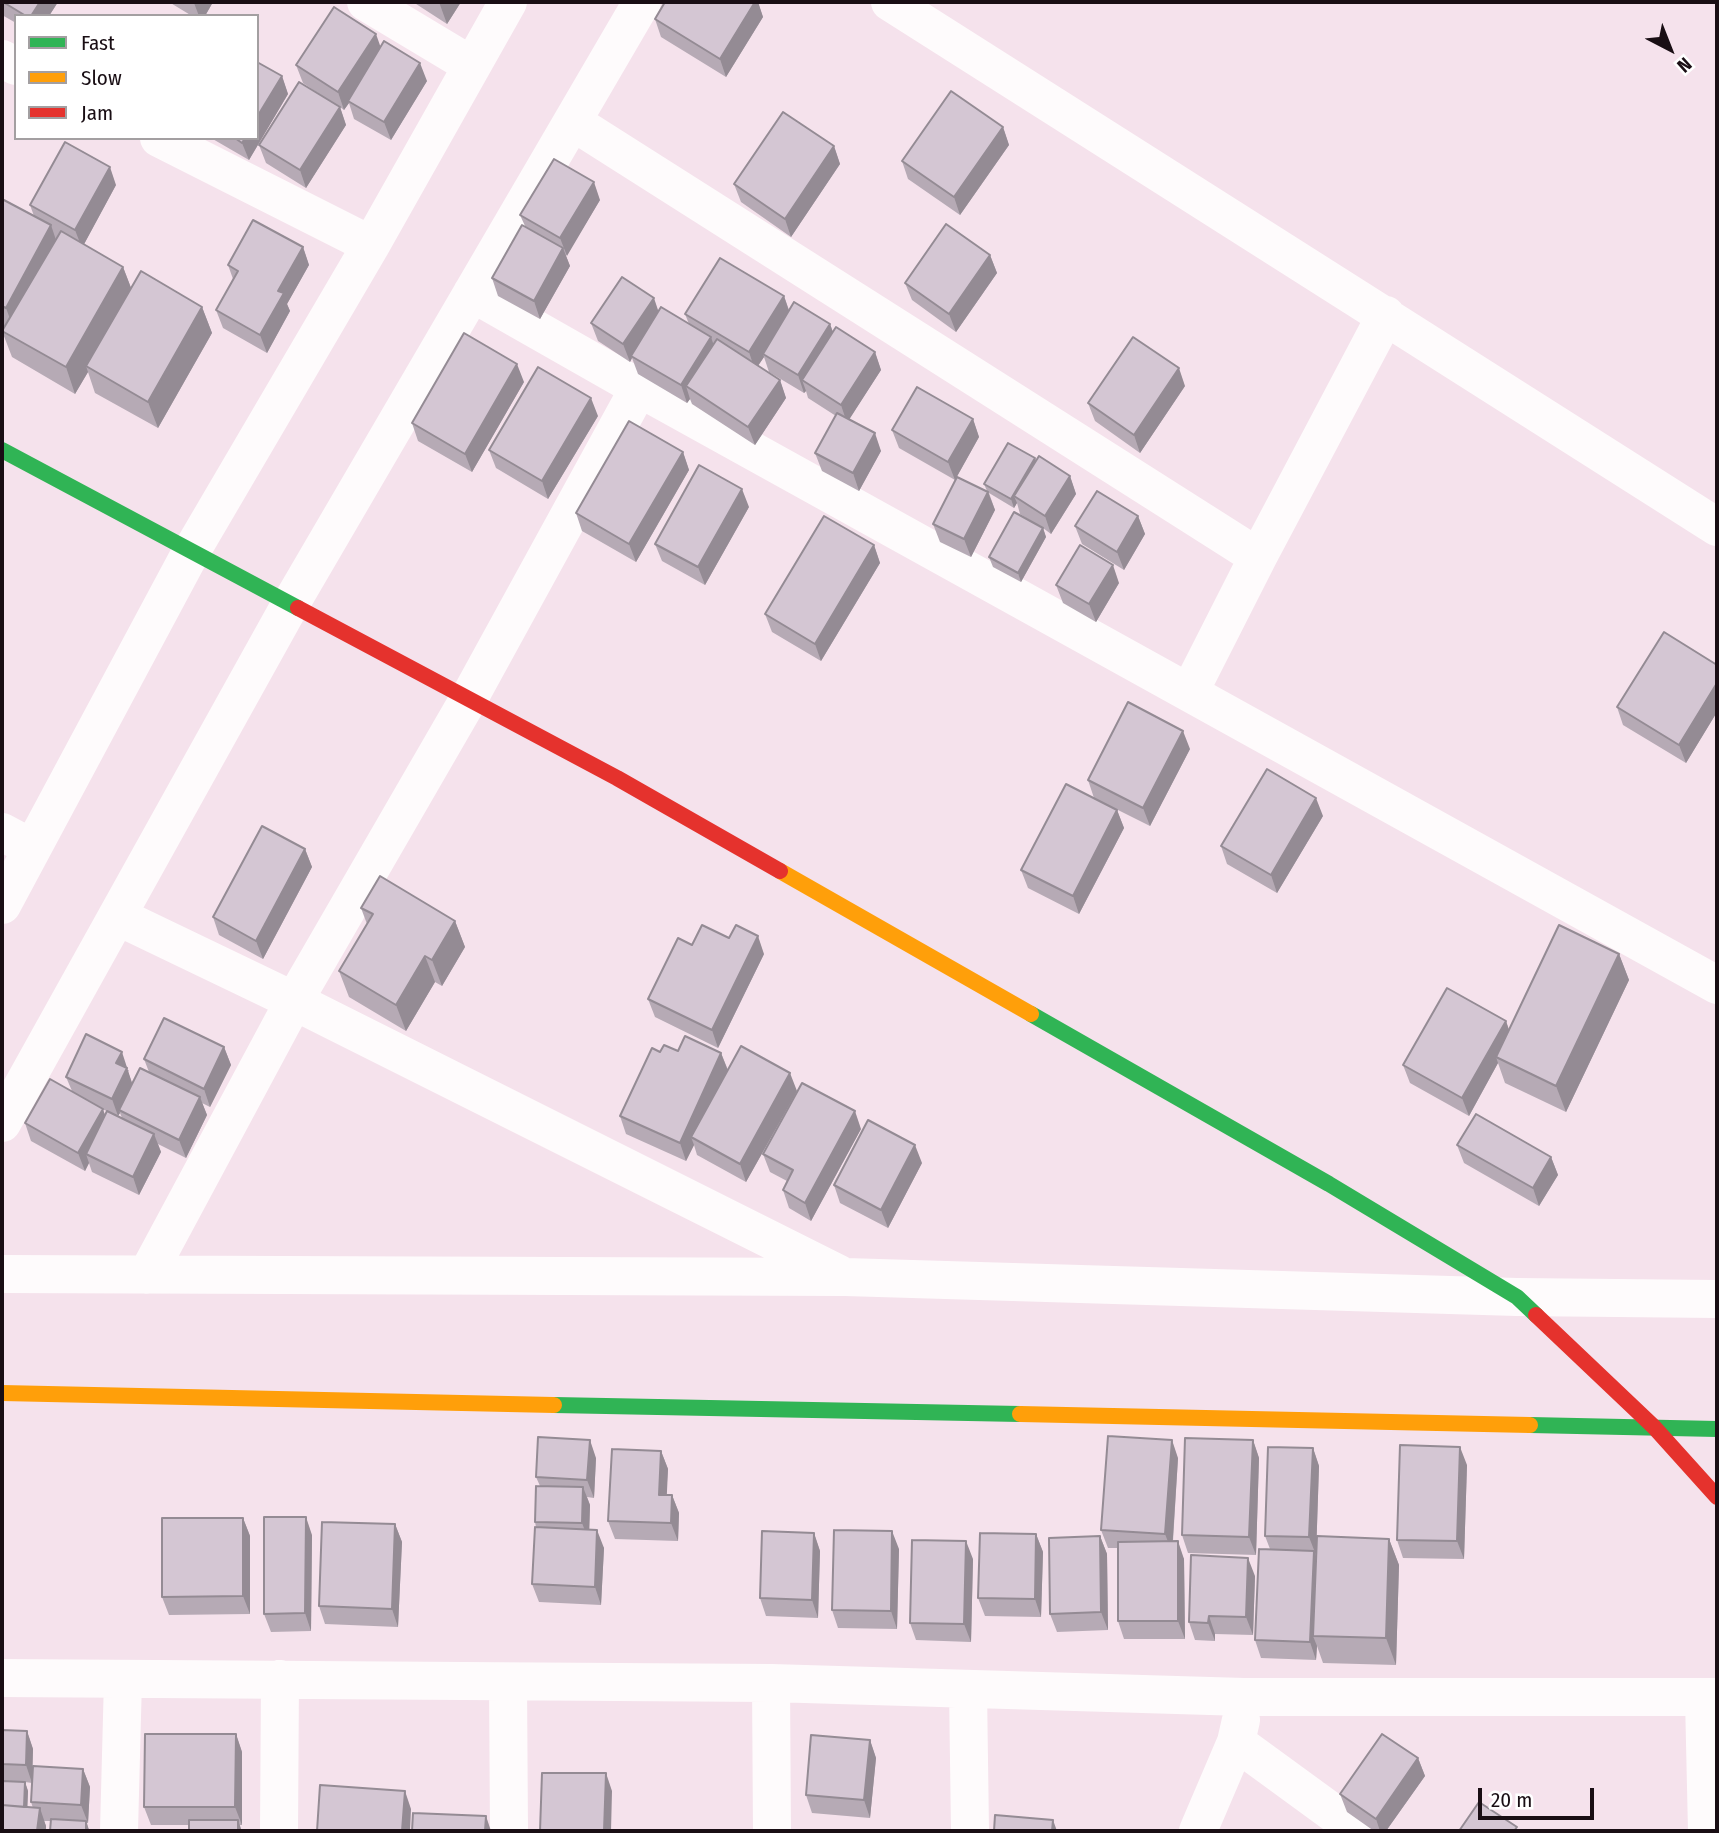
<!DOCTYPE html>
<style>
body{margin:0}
#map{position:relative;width:1719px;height:1833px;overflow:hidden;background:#f5e2ec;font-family:"Fira Sans Condensed",sans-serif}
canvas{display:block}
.frame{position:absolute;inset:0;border:4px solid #190e14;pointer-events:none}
.legend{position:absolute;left:14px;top:14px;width:245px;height:126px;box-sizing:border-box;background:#fff;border:2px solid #a39fa1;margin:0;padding:9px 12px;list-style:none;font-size:21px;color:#190e14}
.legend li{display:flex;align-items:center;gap:14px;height:35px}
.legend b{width:35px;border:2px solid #a39fa1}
.north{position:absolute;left:1635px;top:14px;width:70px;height:70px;-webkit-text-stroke:5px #fff;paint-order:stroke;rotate:138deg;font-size:19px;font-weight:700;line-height:28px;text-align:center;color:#190e14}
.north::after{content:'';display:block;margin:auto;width:24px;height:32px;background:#190e14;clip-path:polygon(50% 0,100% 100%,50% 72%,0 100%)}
.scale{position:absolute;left:1478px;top:1788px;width:116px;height:32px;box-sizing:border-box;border:4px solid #190e14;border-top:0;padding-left:9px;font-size:21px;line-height:24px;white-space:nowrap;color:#190e14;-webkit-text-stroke:5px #fff;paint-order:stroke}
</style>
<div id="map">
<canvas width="1719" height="1833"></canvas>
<div class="frame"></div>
<ul class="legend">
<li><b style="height:9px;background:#30b455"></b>Fast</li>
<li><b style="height:9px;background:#ff9f0a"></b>Slow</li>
<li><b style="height:9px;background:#e5322d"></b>Jam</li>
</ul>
<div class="north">N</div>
<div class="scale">20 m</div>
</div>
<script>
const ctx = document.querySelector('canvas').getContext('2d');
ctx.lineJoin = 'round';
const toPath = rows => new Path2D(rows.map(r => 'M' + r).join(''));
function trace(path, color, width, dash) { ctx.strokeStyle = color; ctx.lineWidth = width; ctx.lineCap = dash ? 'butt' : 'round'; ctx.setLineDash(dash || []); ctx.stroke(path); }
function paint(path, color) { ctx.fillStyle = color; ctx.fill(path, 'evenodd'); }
trace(toPath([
 [366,2,471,65],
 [890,2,1717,527],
 [2,59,16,66],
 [573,122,1258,557],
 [159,138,371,245],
 [472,293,639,388,1717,985],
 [1190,691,1258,557,1386,315],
 [2,832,32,848],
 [2,905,191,552,371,245,508,2],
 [117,916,294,1001,839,1274],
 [2,1123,290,605,642,2],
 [2,1274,845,1277,1517,1297,1717,1299],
 [147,1275,294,1001,468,700,639,388],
 [2,1678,771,1683,1244,1697,1717,1697],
 [508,1683,509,1831],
 [771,1683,772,1831],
 [968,1689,970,1831],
 [1704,1698,1707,1831],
 [1236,1742,1358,1831],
 [119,1831,123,1679],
 [279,1831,280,1679],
 [1198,1831,1236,1742,1241,1720]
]), '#fefbfc', 38);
trace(toPath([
 [2,450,298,608],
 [1031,1014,1329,1184,1517,1297,1536,1315],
 [554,1405,1020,1414],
 [1530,1425,1717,1429]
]), '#30b455', 16);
trace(toPath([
 [780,871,1031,1014],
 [2,1393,554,1405],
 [1020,1414,1530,1425]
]), '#ff9f0a', 16);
trace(toPath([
 [298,608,617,778,780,871],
 [1536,1315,1654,1427,1717,1497]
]), '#e5322d', 16);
paint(toPath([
 [2,2,58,2,49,16,16,16,16,23,2,15],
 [169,2,213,2,205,16,192,16],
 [413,2,461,2,447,24],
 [665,2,758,2,763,17,726,77,661,37,655,19],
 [296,65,427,81,391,140,354,119,349,103,344,110,340,107,346,125,306,188,266,163,259,145,325,98,303,83],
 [282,76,288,94,249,160,211,138,257,138],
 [1003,127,1009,145,960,215,908,179,902,161],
 [834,146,840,164,791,237,741,202,734,184],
 [116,185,84,244,123,267,131,288,202,307,212,333,158,428,95,393,88,372,75,394,12,357,2,331,4,328,2,327,2,199,34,216,30,205],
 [600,200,566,256,570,266,540,319,498,296,492,278,525,226,520,215],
 [303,247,309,265,287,304,290,311,267,353,223,328,216,310,233,279,228,265],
 [990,255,997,273,956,332,912,300,905,283],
 [784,296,789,310,830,324,833,332,875,352,881,370,849,419,881,451,859,491,822,471,815,453,836,416,808,398,806,391,804,393,769,372,764,357,758,366,780,380,786,398,755,445,692,404,690,399,687,403,638,374,632,358,630,362,598,341,591,323,659,311,689,324,685,314],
 [524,382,472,472,418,441,412,423],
 [1185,386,1140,453,1095,421,1088,403],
 [598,416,548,499,496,468,489,450],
 [973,419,979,437,955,480,899,448,892,430],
 [683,452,689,470,636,562,582,531,576,513],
 [1036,461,1070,476,1076,494,1051,534,1043,528,1046,537,1021,582,993,567,989,557,1039,526,1020,514,1017,503,1014,508,989,493,995,510,971,557,940,542,933,524,987,491,984,484],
 [749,507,705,585,662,561,655,544],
 [1138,516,1145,534,1124,570,1082,544,1075,526],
 [874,545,880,563,821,661,772,632,765,614],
 [1119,583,1096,622,1063,603,1056,585],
 [1717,665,1717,712,1686,763,1623,725,1617,707],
 [1190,749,1150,826,1094,798,1088,780],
 [1117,810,1124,828,1079,914,1028,888,1021,870],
 [1323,816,1277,893,1227,864,1221,846],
 [305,849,312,867,263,959,219,935,213,917],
 [361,908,455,921,465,947,442,986,435,982,406,1031,349,997,339,971,367,924],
 [692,945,764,954,718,1048,655,1017,648,999],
 [1619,954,1629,980,1566,1112,1505,1083,1498,1063,1469,1116,1410,1083,1403,1065,1506,1021,1509,1030],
 [224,1047,231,1065,210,1107,202,1103,207,1115,186,1158,158,1144,161,1152,139,1195,92,1172,89,1163,85,1171,31,1141,25,1123,72,1091,66,1077,129,1070,128,1072,132,1083,149,1072,144,1059],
 [102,1109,118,1116,120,1113,122,1118,105,1115],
 [678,1051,721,1053,728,1070,797,1091,746,1182,697,1155,694,1145,686,1161,626,1134,620,1116,660,1052],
 [861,1129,811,1221,789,1208,783,1190,787,1181,770,1172,763,1154],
 [1457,1145,1551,1157,1558,1175,1539,1206,1464,1163],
 [922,1163,888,1228,840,1203,834,1185],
 [1253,1440,1259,1458,1256,1555,1188,1553,1182,1535],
 [1313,1448,1319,1466,1316,1557,1389,1539,1399,1565,1396,1665,1323,1663,1317,1646,1316,1660,1261,1658,1255,1640,1270,1549,1265,1536],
 [661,1451,668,1469,666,1495,672,1495,679,1513,678,1541,615,1539,608,1521],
 [596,1458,594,1498,587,1497,590,1505,589,1529,604,1548,601,1605,539,1602,532,1584,536,1527,535,1522,540,1486,536,1477],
 [1178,1458,1173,1541,1184,1559,1185,1639,1124,1639,1118,1621,1118,1548,1108,1548,1101,1530],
 [1467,1465,1464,1559,1403,1558,1397,1540],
 [243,1518,250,1536,250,1614,169,1615,162,1597],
 [395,1524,402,1542,398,1627,325,1624,319,1606],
 [814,1533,820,1551,818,1618,766,1616,760,1598],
 [1036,1534,1043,1552,1041,1617,985,1616,978,1598],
 [312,1535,311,1631,271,1632,264,1614],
 [1100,1536,1107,1554,1108,1630,1057,1632,1050,1614],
 [899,1549,897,1629,838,1628,832,1610],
 [973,1559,971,1642,916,1640,910,1623],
 [1255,1576,1253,1635,1215,1634,1215,1641,1195,1640,1189,1622],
 [2,1730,27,1731,33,1749,32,1782,83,1769,90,1787,88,1823,87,1823,89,1831,50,1831,51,1821,44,1821,46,1826,2,1831],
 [25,1782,32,1783,31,1802,33,1808,27,1807,28,1791],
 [236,1734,242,1752,242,1825,240,1825,241,1831,189,1831,189,1825,151,1825,144,1807],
 [870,1740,876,1758,870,1818,812,1813,806,1795],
 [1418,1758,1425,1776,1386,1831,1374,1831,1347,1812,1340,1794]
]), '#b6aab5');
paint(toPath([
 [40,2,58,2,49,16,31,16],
 [196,2,213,2,205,16,199,16,194,3],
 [439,2,461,2,447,24],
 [755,2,758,2,763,17,726,77,720,59],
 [376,34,382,51,348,101,349,103,344,110,338,92],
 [420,63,427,81,391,140,384,122],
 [282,76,288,94,249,160,242,143,245,138,257,138,257,117],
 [340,107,346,125,306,188,300,170],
 [1003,127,1009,145,960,215,954,197],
 [834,146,840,164,791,237,785,219],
 [110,167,116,185,82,248,75,230],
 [594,182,600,200,567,256,560,238],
 [51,225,60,252,16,335,6,308],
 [303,247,309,265,287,304,290,311,267,353,260,335,278,291],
 [563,248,570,266,540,319,534,301],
 [990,255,997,273,956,332,949,314],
 [123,267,133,293,86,366,88,372,75,394,66,367],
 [784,296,790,314,763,354,764,357,755,370,749,352],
 [654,298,660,316,631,356,632,358,630,362,623,344],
 [202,307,212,333,158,428,148,402],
 [830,324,836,341,802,380,806,391,804,393,798,375],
 [711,337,717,355,686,386,690,399,687,403,681,385],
 [875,352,881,370,847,423,841,405],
 [517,364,524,382,472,472,465,454],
 [1179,368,1185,386,1140,453,1134,435],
 [780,380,786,398,755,445,748,427],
 [591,398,598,416,548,499,542,481],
 [973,419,979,437,955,480,948,462],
 [875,433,881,451,859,491,853,473],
 [683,452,689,470,636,562,629,544],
 [1035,458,1038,467,1014,496,1017,503,1014,508,1011,499],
 [1070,476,1076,494,1051,534,1045,516],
 [742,489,749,507,705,585,698,567],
 [988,492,995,510,971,557,964,539],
 [1138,516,1145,534,1124,570,1117,552],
 [1043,528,1046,537,1021,582,1018,573],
 [874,545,880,563,821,661,815,644],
 [1113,565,1119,583,1096,622,1089,604],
 [1717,683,1717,712,1686,763,1679,745],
 [1183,731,1190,749,1150,826,1143,808],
 [1316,798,1323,816,1277,893,1271,875],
 [1117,810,1124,828,1079,914,1073,896],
 [305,849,312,867,263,959,256,941],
 [455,921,465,947,442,986,432,960],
 [758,936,764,954,718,1048,712,1030],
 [1619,954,1629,980,1566,1112,1556,1086],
 [425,956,435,982,406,1031,396,1005],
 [1506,1021,1512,1039,1496,1057,1498,1063,1469,1116,1462,1098],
 [224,1047,231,1065,210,1107,204,1089],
 [122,1052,133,1086,119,1110,120,1113,118,1116,112,1099,116,1063],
 [721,1053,728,1071,691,1137,694,1145,686,1161,680,1143],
 [790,1073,797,1091,746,1182,740,1164],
 [200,1097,207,1115,186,1158,179,1140],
 [103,1109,109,1127,86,1154,89,1163,85,1171,78,1153],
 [855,1111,861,1129,811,1221,805,1203],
 [154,1134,161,1152,139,1195,133,1177],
 [915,1145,922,1163,888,1228,881,1210],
 [1551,1157,1558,1175,1539,1206,1533,1188],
 [590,1440,596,1458,594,1498,587,1480],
 [1172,1440,1178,1458,1172,1552,1165,1534],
 [1253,1440,1259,1458,1256,1555,1249,1537],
 [1460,1447,1467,1465,1464,1559,1457,1541],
 [1313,1448,1319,1466,1316,1555,1309,1537],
 [661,1451,668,1469,666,1513,659,1495],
 [583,1487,590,1505,589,1541,582,1523],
 [672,1495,679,1513,678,1541,671,1523],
 [306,1517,312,1535,311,1631,305,1613],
 [243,1518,250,1536,250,1614,243,1596],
 [395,1524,402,1542,398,1627,392,1609],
 [597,1530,604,1548,601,1605,595,1587],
 [892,1531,899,1549,897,1629,891,1611],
 [814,1533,820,1551,818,1618,812,1600],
 [1036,1534,1043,1552,1041,1617,1035,1599],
 [1100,1536,1107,1554,1108,1630,1101,1612],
 [1389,1539,1399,1565,1396,1665,1386,1638],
 [966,1541,973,1559,971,1642,964,1624],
 [1178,1541,1184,1559,1185,1639,1178,1621],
 [1314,1551,1321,1569,1313,1636,1317,1646,1316,1660,1310,1642],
 [1248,1558,1255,1576,1253,1635,1246,1617],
 [1209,1616,1215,1634,1215,1641,1208,1623],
 [27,1731,33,1749,32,1783,26,1765],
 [236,1734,242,1752,242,1825,235,1807],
 [870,1740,876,1758,870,1818,864,1800],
 [1418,1758,1425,1776,1386,1831,1380,1831,1376,1819],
 [83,1769,90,1787,88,1823,81,1805],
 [606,1773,612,1791,611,1831,604,1831],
 [25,1782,28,1791,27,1819,23,1810],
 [405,1791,411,1809,410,1831,402,1831],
 [40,1808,46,1826,46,1831,37,1831],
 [486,1816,491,1831,485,1831],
 [238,1820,241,1829,241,1831,238,1831],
 [1053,1820,1057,1831,1052,1831],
 [86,1821,89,1830,89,1831,86,1831]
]), '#948b94');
const building = toPath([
 [3,2,40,2,31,16,26,16,3,2],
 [665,2,755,2,720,59,655,19,665,2],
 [334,7,376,34,338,92,296,65,334,7],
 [384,41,420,63,384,122,348,101,384,41],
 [257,62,282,76,257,117,257,62],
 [299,82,340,107,300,170,259,145,299,82],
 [951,91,1003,127,954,197,902,161,951,91],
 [783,112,834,146,785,219,734,184,783,112],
 [235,138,245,138,242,143,235,138],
 [65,142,110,167,75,230,30,205,65,142],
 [554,159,594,182,560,238,520,215,554,159],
 [2,199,51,225,6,308,2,306,2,199],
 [253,220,303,247,278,291,284,293,260,335,216,310,238,271,228,265,253,220],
 [946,224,990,255,949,314,905,283,946,224],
 [522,225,563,248,534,301,492,278,522,225],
 [61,231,123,267,66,367,2,331,61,231],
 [720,258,784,296,749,352,685,314,720,258],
 [141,271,202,307,148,402,86,366,141,271],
 [622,277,654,298,623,344,591,323,622,277],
 [794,302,830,324,798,375,763,354,794,302],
 [661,307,711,337,681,385,631,356,661,307],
 [836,327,875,352,841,405,802,380,836,327],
 [464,333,517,364,465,454,412,423,464,333],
 [1133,337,1179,368,1134,435,1088,403,1133,337],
 [717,339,780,380,748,427,686,386,717,339],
 [538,367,591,398,542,481,489,450,538,367],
 [917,387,973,419,948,462,892,430,917,387],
 [837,413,875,433,853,473,815,453,837,413],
 [629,421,683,452,629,544,576,513,629,421],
 [1008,443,1035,458,1011,499,984,484,1008,443],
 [1039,456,1070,476,1045,516,1014,496,1039,456],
 [699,465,742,489,698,567,655,544,699,465],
 [957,477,988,492,964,539,933,524,957,477],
 [1097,491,1138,516,1117,552,1075,526,1097,491],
 [1014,512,1043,528,1018,573,989,557,1014,512],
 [824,516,874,545,815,644,765,614,824,516],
 [1080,545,1113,565,1089,604,1056,585,1080,545],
 [1664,632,1717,665,1717,683,1679,745,1617,707,1664,632],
 [1128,702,1183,731,1143,808,1088,780,1128,702],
 [1267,769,1316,798,1271,875,1221,846,1267,769],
 [1066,784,1117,810,1073,896,1021,870,1066,784],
 [262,826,305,849,256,941,213,917,262,826],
 [380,876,455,921,432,960,425,956,396,1005,339,971,373,914,361,908,380,876],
 [702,925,729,938,736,925,758,936,712,1030,648,999,678,938,692,945,702,925],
 [1559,925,1619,954,1556,1086,1496,1057,1559,925],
 [1447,988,1506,1021,1462,1098,1403,1065,1447,988],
 [164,1018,224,1047,204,1089,144,1059,164,1018],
 [86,1034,122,1052,116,1063,127,1068,112,1099,66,1077,86,1034],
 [685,1036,721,1053,680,1143,620,1116,652,1048,660,1052,664,1045,678,1051,685,1036],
 [741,1046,790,1073,740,1164,691,1137,741,1046],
 [140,1068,200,1097,179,1140,119,1110,140,1068],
 [50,1079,103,1109,78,1153,25,1123,50,1079],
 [802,1083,855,1111,805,1203,783,1190,793,1170,763,1154,802,1083],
 [107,1111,154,1134,133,1177,86,1154,107,1111],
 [1476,1114,1551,1157,1533,1188,1457,1145,1476,1114],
 [868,1120,915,1145,881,1210,834,1185,868,1120],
 [1108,1436,1172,1440,1165,1534,1101,1530,1108,1436],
 [538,1437,590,1440,587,1480,536,1477,538,1437],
 [1185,1438,1253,1440,1249,1537,1182,1535,1185,1438],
 [1400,1445,1460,1447,1457,1541,1397,1540,1400,1445],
 [1268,1447,1313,1448,1309,1537,1265,1536,1268,1447],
 [612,1449,661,1451,659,1495,672,1495,671,1523,608,1521,612,1449],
 [536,1486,583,1487,582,1523,535,1522,536,1486],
 [264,1517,306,1517,305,1613,264,1614,264,1517],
 [162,1518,243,1518,243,1596,162,1597,162,1518],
 [322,1522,395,1524,392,1609,319,1606,322,1522],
 [535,1527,597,1530,595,1587,532,1584,535,1527],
 [834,1530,892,1531,891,1611,832,1610,834,1530],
 [762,1531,814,1533,812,1600,760,1598,762,1531],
 [980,1533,1036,1534,1035,1599,978,1598,980,1533],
 [1100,1536,1101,1612,1050,1614,1049,1538,1100,1536],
 [1317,1536,1389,1539,1386,1638,1313,1636,1317,1536],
 [912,1540,966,1541,964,1624,910,1623,912,1540],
 [1178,1541,1178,1621,1118,1621,1118,1542,1178,1541],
 [1259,1549,1314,1551,1310,1642,1255,1640,1259,1549],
 [1191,1555,1248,1558,1246,1617,1209,1616,1208,1623,1189,1622,1191,1555],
 [2,1730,27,1731,26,1765,2,1764,2,1730],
 [145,1734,236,1734,235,1807,144,1807,145,1734],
 [1382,1734,1418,1758,1376,1819,1340,1794,1382,1734],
 [811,1735,870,1740,864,1800,806,1795,811,1735],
 [33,1766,83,1769,81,1805,31,1802,33,1766],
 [542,1773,606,1773,604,1831,540,1831,542,1773],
 [2,1781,25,1782,24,1807,2,1805,2,1781],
 [320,1785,405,1791,402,1831,317,1831,320,1785],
 [1479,1802,1517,1827,1514,1831,1459,1831,1479,1802],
 [2,1805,40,1808,37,1831,2,1831,2,1805],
 [413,1813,486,1816,485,1831,412,1831,413,1813],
 [995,1815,1053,1820,1052,1831,994,1831,995,1815],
 [51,1819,86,1821,86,1831,50,1831,51,1819],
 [189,1820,238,1820,238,1831,189,1831,189,1820]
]);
paint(building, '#d4c6d3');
trace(building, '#948b94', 2);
</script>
